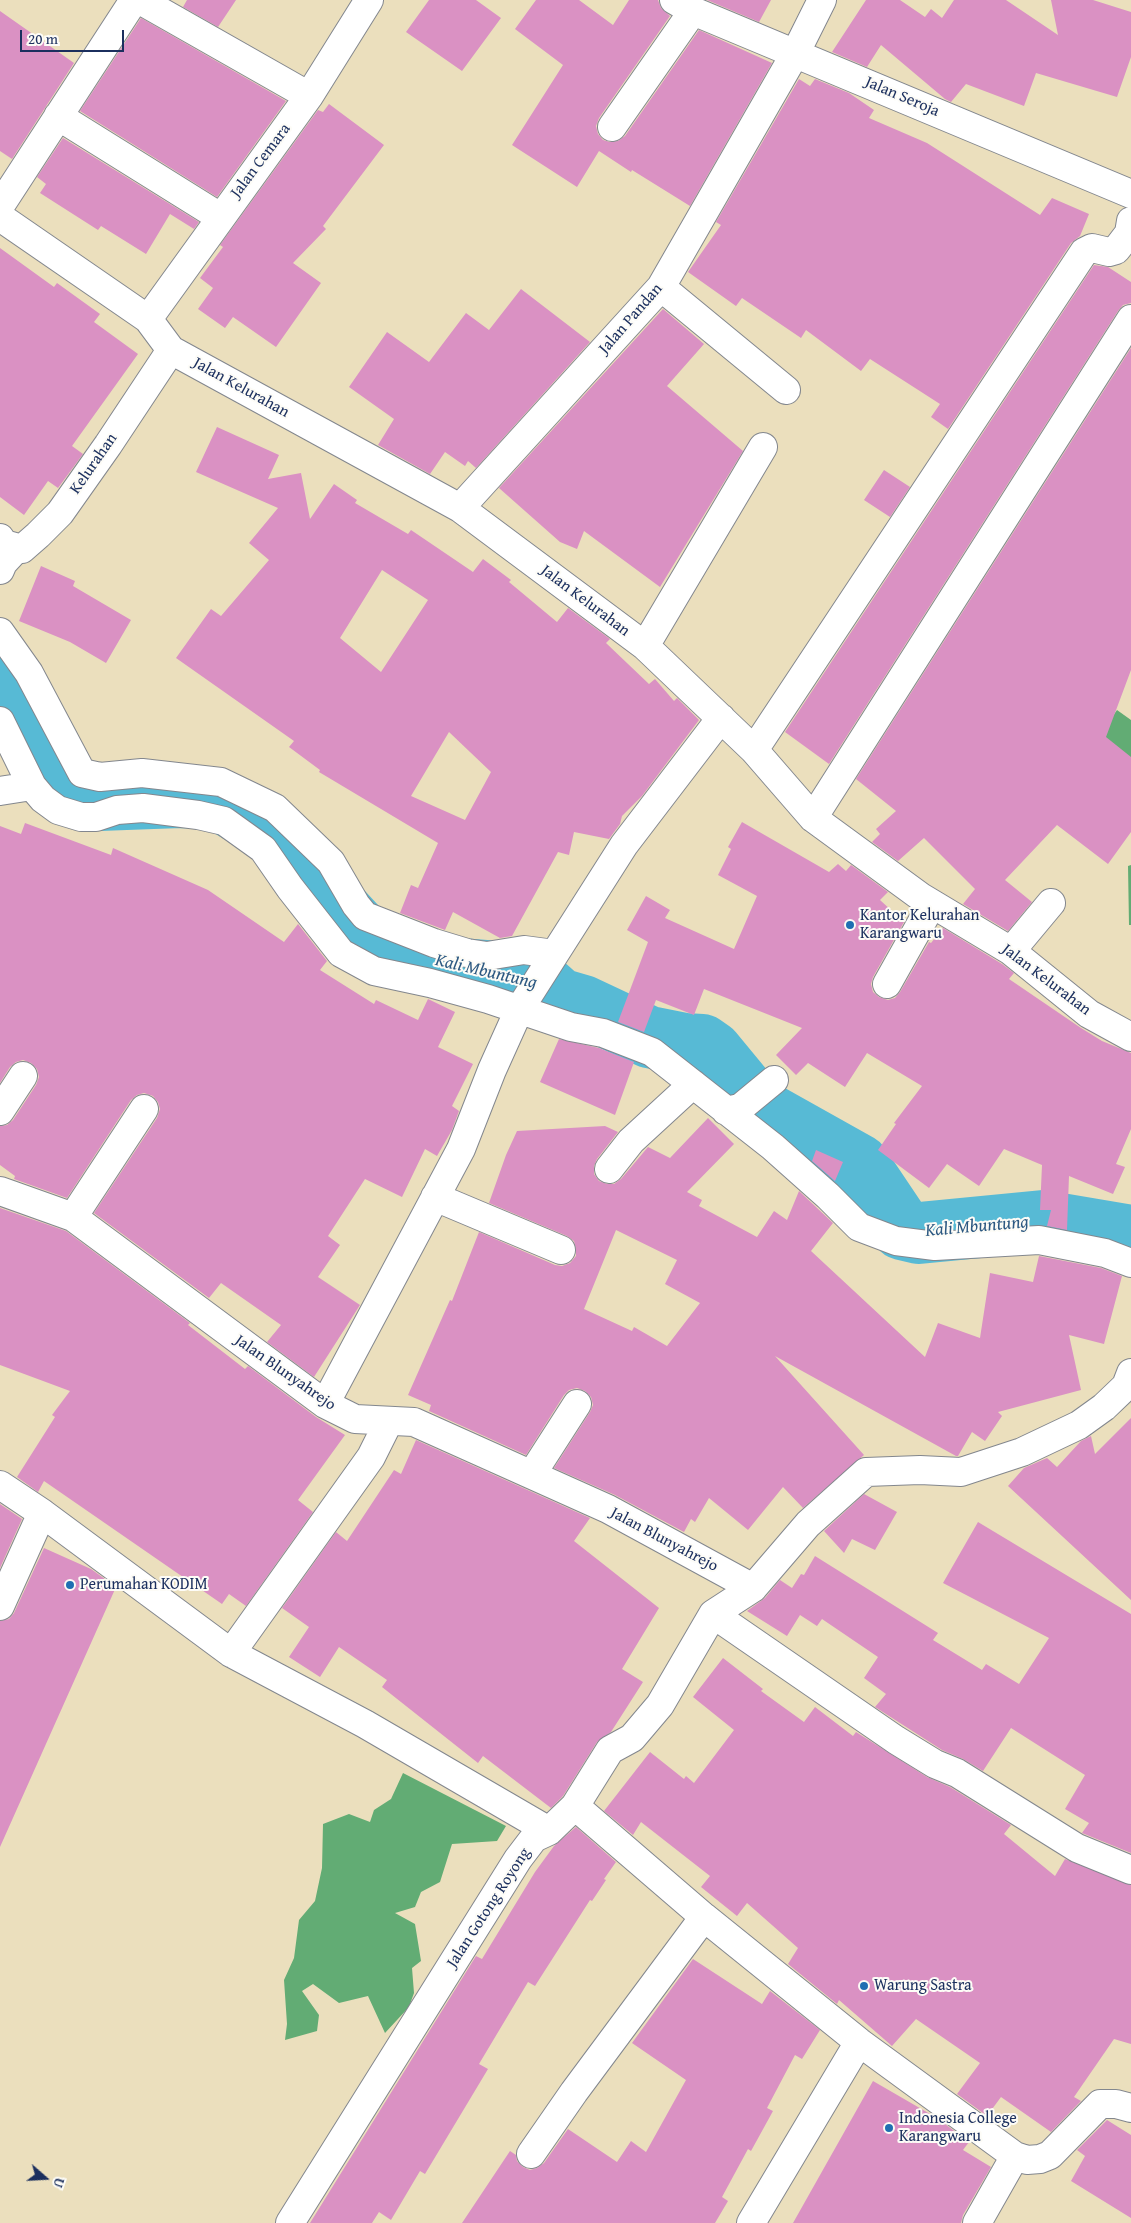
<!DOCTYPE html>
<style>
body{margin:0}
#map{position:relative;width:1131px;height:2223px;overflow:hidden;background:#ebdfbd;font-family:"Gentium Book Plus",serif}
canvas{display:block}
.north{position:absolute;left:20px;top:2153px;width:50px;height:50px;-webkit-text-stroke:4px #fdfcf7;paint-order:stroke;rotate:109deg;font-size:14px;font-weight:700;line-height:20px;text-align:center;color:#1b2f5e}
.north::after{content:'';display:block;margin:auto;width:18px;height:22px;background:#1b2f5e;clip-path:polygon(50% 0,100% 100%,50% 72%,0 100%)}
.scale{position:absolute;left:20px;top:30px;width:104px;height:22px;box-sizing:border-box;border:2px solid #1b2f5e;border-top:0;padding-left:6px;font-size:15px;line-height:18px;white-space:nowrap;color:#1b2f5e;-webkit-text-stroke:4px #fdfcf7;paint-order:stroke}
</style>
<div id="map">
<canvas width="1131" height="2223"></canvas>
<div class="north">U</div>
<div class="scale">20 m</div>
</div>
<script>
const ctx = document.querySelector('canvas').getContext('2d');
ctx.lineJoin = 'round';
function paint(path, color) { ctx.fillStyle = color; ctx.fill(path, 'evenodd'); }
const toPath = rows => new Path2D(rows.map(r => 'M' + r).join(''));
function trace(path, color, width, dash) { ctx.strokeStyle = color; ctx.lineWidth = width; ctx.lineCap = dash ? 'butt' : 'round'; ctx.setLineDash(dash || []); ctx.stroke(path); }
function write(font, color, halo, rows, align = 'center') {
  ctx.font = font + ' "Gentium Book Plus",serif'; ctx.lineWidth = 4; ctx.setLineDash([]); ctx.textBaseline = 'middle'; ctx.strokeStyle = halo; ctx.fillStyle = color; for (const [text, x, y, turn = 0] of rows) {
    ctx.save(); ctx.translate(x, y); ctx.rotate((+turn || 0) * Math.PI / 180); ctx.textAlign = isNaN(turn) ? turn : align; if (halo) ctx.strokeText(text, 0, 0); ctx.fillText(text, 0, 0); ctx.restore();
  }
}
paint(toPath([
 [1117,710,1131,720,1131,779,1086,728,1103,730],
 [1131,865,1131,925,1129,925,1128,866],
 [403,1773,506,1826,497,1841,452,1844,440,1882,421,1892,415,1907,395,1913,415,1924,421,1961,412,1968,414,1993,409,2007,385,2033,368,1996,339,2003,313,1984,302,1991,319,2015,317,2031,285,2040,287,2024,284,1980,294,1958,299,1920,315,1901,322,1868,323,1824,349,1814,370,1822,374,1810,391,1799]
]), '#62ac74');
trace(toPath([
 [0,668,4,671,21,701,47,762,62,781,84,795,99,800,180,797,207,798,226,804,272,832,295,854,307,874,359,930,376,942,459,969,498,972,541,983,559,999,583,1006,649,1037,684,1044,702,1045,712,1052,759,1109,859,1165,902,1229,919,1233,1043,1221,1131,1236]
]), '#57bad5', 62);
paint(toPath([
 [187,0,236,0,218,27,183,7],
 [429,0,476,0,501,18,462,71,406,32],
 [536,0,579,0,613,25,629,0,658,0,661,8,670,16,599,118,596,126,598,134,603,140,610,142,618,141,625,136,699,30,772,63,690,206,632,170,631,172,599,151,577,187,512,145,563,65,515,29],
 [707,0,771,0,759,22],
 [866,0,900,0,925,17,931,9,942,18,954,0,1006,0,1058,35,1051,0,1093,0,1131,12,1131,57,1117,97,1036,73,1024,106,966,84,951,102,945,99,881,45,867,67,832,52],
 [0,11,74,63,12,159,0,151],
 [141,18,286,101,217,197,80,111],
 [799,79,810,86,815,79,849,93,874,110,869,118,927,143,1040,215,1052,198,1089,214,1080,236,1071,243,948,429,931,417,940,404,870,359,861,371,806,330,801,338,742,298,736,306,688,272,721,225,716,222],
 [329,104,384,145,323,226,326,229,293,263,321,283,276,347,233,317,225,328,198,309,213,288,200,278,223,247,220,245,318,110,323,112],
 [63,138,199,222,194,229,170,214,146,254,101,226,98,230,40,193,46,184,37,177],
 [0,248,54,287,57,283,100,314,94,322,138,354,72,446,83,454,58,488,48,481,24,515,0,497],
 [1094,265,1108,267,1131,282,1131,303,1123,305,1118,311,829,764,785,732],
 [521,289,590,342,476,468,468,461,465,466,445,452,430,474,378,445,394,419,349,387,387,332,429,362,466,313,489,330],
 [663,309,704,344,667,386,743,451,660,587,584,531,577,549,560,542,499,488],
 [1131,348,1131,670,1106,737,1131,757,1131,832,1108,864,1057,825,1005,880,1032,902,1008,931,963,904,975,889,924,838,898,861,872,842,880,834,876,829,896,811,856,779],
 [217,427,279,455,268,479,301,473,310,519,334,484,357,500,355,503,408,534,411,530,473,572,483,559,511,580,509,582,557,622,568,608,606,636,610,639,606,643,649,684,655,679,674,701,677,698,699,720,642,796,622,816,620,824,609,839,574,832,569,855,558,852,512,936,500,938,453,912,445,930,400,913,411,885,418,888,438,843,319,772,320,770,289,747,294,741,176,658,211,609,221,616,269,560,249,543,278,508,196,472],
 [382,570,428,600,381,672,340,638],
 [449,732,491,772,465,820,411,796],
 [884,470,910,487,890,517,864,500],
 [41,566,75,581,73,586,131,620,106,663,70,642,19,621],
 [742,822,829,872,838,864,846,871,851,865,888,892,880,900,904,922,873,977,871,984,873,992,879,997,888,1000,895,998,900,992,929,942,931,943,943,928,1002,964,1014,973,1009,979,1081,1028,1102,1041,1131,1053,1131,1129,1116,1164,1125,1167,1113,1194,1069,1176,1067,1230,1047,1226,1051,1210,1040,1210,1042,1165,1004,1149,979,1186,947,1164,929,1188,878,1150,896,1124,894,1123,922,1086,867,1053,845,1087,808,1063,796,1075,776,1055,802,1028,704,989,694,1015,656,1000,644,1032,618,1022,648,942,627,930,646,896,670,910,665,918,734,949,757,896,718,875,731,849,728,847],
 [25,823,111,855,113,848,208,890,284,942,298,924,327,961,320,970,374,1004,376,1000,418,1020,428,999,455,1012,438,1047,473,1064,452,1106,459,1111,452,1130,437,1156,425,1149,402,1197,365,1179,328,1236,340,1245,318,1277,360,1305,314,1377,267,1342,281,1325,221,1283,209,1298,94,1213,157,1118,160,1109,158,1102,153,1096,144,1093,137,1095,131,1100,67,1198,14,1179,15,1176,0,1165,0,1126,7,1125,13,1120,36,1085,39,1077,37,1069,31,1063,23,1060,16,1062,10,1067,0,1083,0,826,21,834],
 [559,1039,599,1048,634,1062,615,1115,540,1082],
 [708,1118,734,1144,687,1192,702,1200,699,1206,757,1237,774,1211,787,1220,799,1191,833,1223,811,1251,925,1357,938,1323,980,1338,990,1273,1033,1282,1039,1256,1101,1268,1122,1276,1104,1344,1069,1335,1081,1390,998,1412,1002,1416,985,1441,972,1432,958,1456,956,1456,775,1356,864,1455,803,1508,783,1487,748,1530,709,1498,695,1522,691,1519,684,1532,615,1495,554,1468,590,1412,593,1405,591,1397,585,1391,577,1388,569,1390,564,1395,526,1455,429,1411,431,1405,408,1395,450,1300,452,1301,479,1232,555,1265,562,1266,570,1263,576,1256,576,1249,574,1241,567,1236,489,1203,506,1155,517,1131,605,1126,618,1132,597,1159,594,1166,594,1174,599,1181,607,1184,614,1184,621,1179,648,1147,670,1158],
 [616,1230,677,1260,665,1284,700,1303,667,1346,634,1327,632,1331,584,1309],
 [816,1150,843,1162,835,1181,812,1161],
 [0,1208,66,1231,190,1323,188,1325,245,1369,248,1366,316,1417,345,1435,298,1500,313,1512,246,1606,229,1594,222,1604,44,1481,38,1492,17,1477,55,1417,52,1415,70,1391,0,1365],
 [1131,1418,1131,1600,1008,1486,1024,1468,1047,1458,1057,1467,1081,1441,1091,1436,1095,1454],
 [416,1440,590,1518,574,1541,659,1608,622,1669,643,1682,611,1732,597,1742,563,1796,551,1808,483,1756,478,1763,382,1687,387,1680,339,1647,320,1677,289,1657,309,1627,282,1608,336,1532,347,1541,394,1470,401,1474],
 [864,1494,897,1512,875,1550,852,1539,844,1553,824,1531],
 [0,1504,22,1519,0,1568],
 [978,1522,1131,1614,1131,1853,1082,1833,1089,1823,1065,1809,1085,1775,1011,1728,983,1771,963,1759,942,1750,875,1707,886,1694,864,1678,878,1657,822,1619,817,1626,800,1615,787,1636,747,1611,765,1598,780,1580,792,1588,801,1574,804,1575,815,1556,938,1633,933,1640,982,1670,986,1664,1019,1684,1049,1638,943,1583],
 [44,1548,91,1569,116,1587,0,1847,0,1621,9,1619,14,1613],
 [723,1658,763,1689,761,1691,804,1722,815,1707,853,1736,856,1732,927,1777,950,1787,1011,1825,1004,1834,1055,1876,1065,1859,1131,1885,1131,2044,1114,2039,1074,2097,1081,2101,1051,2132,1001,2097,987,2116,957,2094,980,2063,916,2019,892,2046,839,2000,837,2004,788,1964,798,1948,747,1903,737,1916,701,1887,710,1876,641,1822,633,1835,604,1811,650,1752,684,1779,686,1776,694,1783,734,1730,693,1697],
 [576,1827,616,1862,604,1879,606,1880,592,1901,590,1900,535,1986,528,1982,479,2064,488,2069,425,2174,420,2171,391,2220,379,2212,372,2223,310,2223,476,1956,482,1959,535,1872,554,1846],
 [693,1959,762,2004,770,1991,820,2030,802,2059,795,2055,767,2108,773,2111,751,2151,748,2149,722,2197,728,2201,715,2223,462,2223,510,2151,516,2155,517,2161,523,2167,530,2170,537,2168,544,2163,568,2129,617,2162,631,2141,646,2152,686,2080,632,2043],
 [873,2081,937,2118,969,2142,963,2150,991,2167,963,2215,961,2223,793,2223],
 [1107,2120,1131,2135,1131,2218,1071,2181,1085,2156,1077,2150]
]), '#da91c3');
const minor = toPath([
 [140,0,309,96],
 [674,0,693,11,1131,194],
 [58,116,220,217],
 [612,127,693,11],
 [0,206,134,0],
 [0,217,148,319,171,350,460,508,645,646,754,750,813,818,921,897,1011,951,1089,1014,1131,1037],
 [661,287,786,390],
 [148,319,309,96,369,0],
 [460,508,661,287,796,52,822,0],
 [0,538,4,544,22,549,38,535,60,513,108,445,171,350],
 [0,570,3,563,16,549],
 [0,632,29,673,82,773,100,777,142,773,221,782,275,808,331,862,356,905,365,916,434,943,467,953,487,956,524,950,554,954],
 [645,646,763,447],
 [0,721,32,786,43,799,58,810,81,817,96,817,117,810,143,808,198,815,224,821,263,849,290,888,341,953,374,971,430,983,488,999,571,1027,603,1033,652,1052,773,1147,828,1196,859,1227,896,1241,935,1246,1039,1240,1105,1253,1131,1263],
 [754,750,1084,252,1092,248,1109,252,1116,250,1129,233,1131,221],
 [0,791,32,786],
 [813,818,1131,319],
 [1011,951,1051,903],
 [887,984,932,904],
 [0,1111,23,1076],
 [726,1111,740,1108,774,1080],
 [609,1169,631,1141,693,1084],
 [0,1191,73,1217,325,1404,355,1419,414,1422,608,1509,753,1588],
 [435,1197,561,1250],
 [73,1217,144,1109],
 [325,1404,461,1149,492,1070,519,1010,624,845,721,718],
 [532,1474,577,1404],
 [0,1485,42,1513,231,1653,365,1724,549,1831],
 [0,1606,42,1513],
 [713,1614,896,1740,935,1764,957,1773,1077,1848,1131,1870],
 [231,1653,371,1457,389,1421],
 [575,1806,704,1917,859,2042,1015,2156,1027,2160,1040,2159,1050,2155,1100,2104,1116,2104,1131,2108],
 [531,2154,574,2092,704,1917],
 [290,2223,518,1859,534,1838,549,1831,575,1806,610,1750,632,1738,660,1705,713,1614,753,1588,808,1524,866,1472,920,1470,961,1472,1022,1452,1079,1425,1104,1407,1126,1386,1131,1373],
 [751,2223,859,2042],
 [977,2223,1015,2156]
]);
trace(minor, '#83878e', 30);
trace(minor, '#fff', 28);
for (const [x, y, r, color] of [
 [850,925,5,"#1f6fb2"],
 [70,1585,5,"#1f6fb2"],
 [864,1986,5,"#1f6fb2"],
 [889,2128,5,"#1f6fb2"]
]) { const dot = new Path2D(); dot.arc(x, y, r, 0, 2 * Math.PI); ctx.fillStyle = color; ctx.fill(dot); trace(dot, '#fdfcf7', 2); }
write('16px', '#1b2f5e', '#fdfcf7', [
 ["Jalan Seroja",902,97,23],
 ["Jalan Cemara",261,161,-53],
 ["Jalan Pandan",631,319,-49],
 ["Jalan Kelurahan",241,388,29],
 ["Kelurahan",94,464,-55],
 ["Jalan Kelurahan",585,601,37],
 ["Jalan Kelurahan",1046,980,37],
 ["Jalan Blunyahrejo",285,1373,35],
 ["Jalan Blunyahrejo",664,1540,28],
 ["Jalan Gotong Royong",489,1908,-57]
]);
write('16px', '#1b2f5e', '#fdfcf7', [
 ["Kantor Kelurahan",860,916],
 ["Karangwaru",860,934],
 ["Perumahan KODIM",80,1585],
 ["Warung Sastra",874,1986],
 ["Indonesia College",899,2119],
 ["Karangwaru",899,2137]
], 'left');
write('italic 18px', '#2d5982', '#fdfcf7', [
 ["Kali Mbuntung",486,972,13],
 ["Kali Mbuntung",977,1227,-5]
]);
</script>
